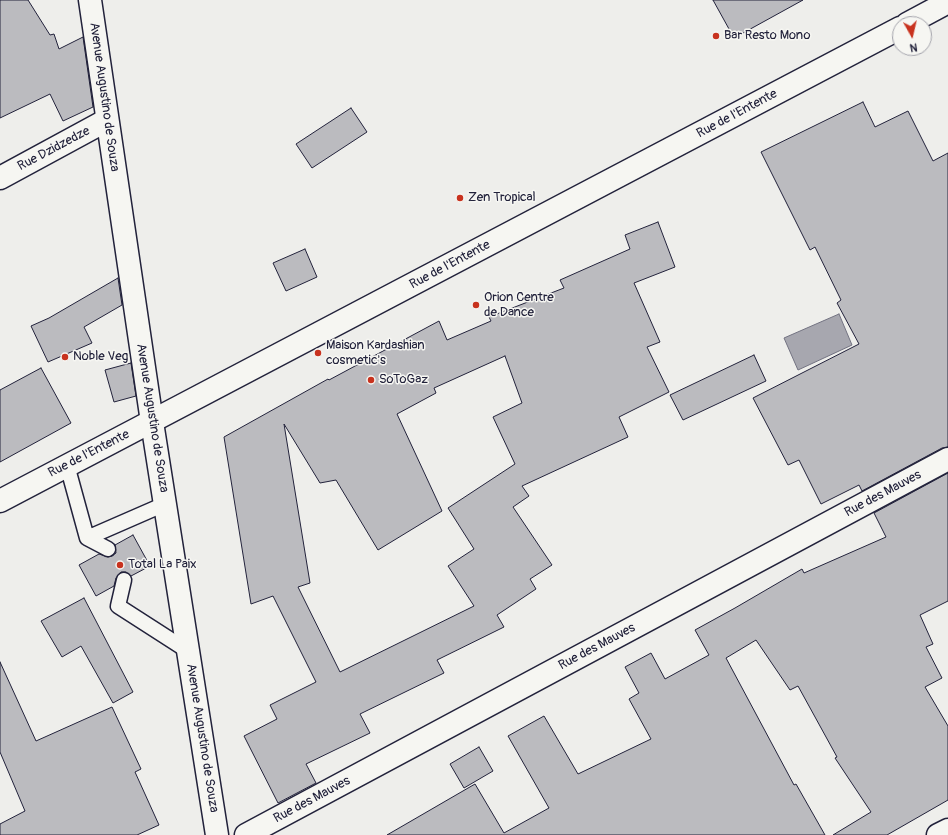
<!DOCTYPE html>
<style>
body{margin:0}
#map{position:relative;width:948px;height:835px;overflow:hidden;background:#eeeeeb;font-family:Pangolin,sans-serif}
canvas{display:block}
.north{position:absolute;left:892px;top:16px;width:40px;height:40px;box-sizing:border-box;background:#f6f6f2;border:1px solid #a1a1a9;border-radius:50%;rotate:172deg;font-size:11px;font-weight:700;line-height:16px;text-align:center;color:#22223b}
.north::after{content:'';display:block;margin:auto;width:14px;height:18px;background:#c8321e;clip-path:polygon(50% 0,100% 100%,50% 72%,0 100%)}
</style>
<div id="map">
<canvas width="948" height="835"></canvas>
<div class="north">N</div>
</div>
<script>
const ctx = document.querySelector('canvas').getContext('2d');
ctx.lineJoin = 'round';
function paint(path, color) { ctx.fillStyle = color; ctx.fill(path, 'evenodd'); }
const toPath = rows => new Path2D(rows.map(r => 'M' + r).join(''));
function trace(path, color, width, dash) { ctx.strokeStyle = color; ctx.lineWidth = width; ctx.lineCap = dash ? 'butt' : 'round'; ctx.setLineDash(dash || []); ctx.stroke(path); }
function write(font, color, halo, rows, align = 'center') {
  ctx.font = font + ' Pangolin,sans-serif'; ctx.lineWidth = 3; ctx.setLineDash([]); ctx.textBaseline = 'middle'; ctx.strokeStyle = halo; ctx.fillStyle = color; for (const [text, x, y, turn = 0] of rows) {
    ctx.save(); ctx.translate(x, y); ctx.rotate((+turn || 0) * Math.PI / 180); ctx.textAlign = isNaN(turn) ? turn : align; if (halo) ctx.strokeText(text, 0, 0); ctx.fillText(text, 0, 0); ctx.restore();
  }
}
const water = toPath([
 [839,314,852,345,798,370,784,338,839,314]
]);
paint(water, '#a7a7af');
trace(water, '#727281', 1);
const building = toPath([
 [0,0,28,0,50,35,54,34,59,49,83,37,93,107,63,121,50,94,0,118,0,0],
 [713,0,803,0,734,38,713,0],
 [863,102,875,127,908,111,933,161,948,153,948,447,942,448,862,491,859,485,821,504,799,460,788,465,753,398,859,344,837,303,841,300,815,247,810,250,761,152,863,102],
 [351,108,367,132,312,168,296,144,351,108],
 [658,222,675,267,634,283,660,342,647,347,669,392,619,417,628,437,522,486,529,496,513,507,552,565,530,579,536,589,497,615,504,627,437,660,444,673,360,714,370,733,306,764,316,783,278,803,244,736,277,719,270,705,316,682,273,596,251,604,224,437,328,379,329,380,439,321,447,340,491,321,489,317,564,288,560,280,630,249,625,235,658,222],
 [505,356,522,403,493,417,515,464,448,508,474,549,448,566,474,606,340,672,298,587,310,583,284,424,320,483,336,480,378,550,442,511,397,414,436,393,434,388,505,356],
 [305,249,317,277,286,291,273,263,305,249],
 [118,278,122,305,84,327,92,343,48,362,31,326,49,318,118,278],
 [754,355,766,381,683,420,670,395,754,355],
 [131,363,136,396,114,402,105,370,131,363],
 [41,368,71,423,0,462,0,390,41,368],
 [948,473,948,601,920,615,933,644,926,647,942,678,925,687,948,726,948,800,887,835,833,835,871,812,835,758,837,757,798,686,790,690,756,640,726,658,794,785,796,784,825,835,387,835,475,784,504,833,549,808,508,736,544,716,578,774,651,739,629,699,639,693,625,667,651,653,665,679,709,655,695,630,735,608,802,569,804,573,886,537,874,513,948,473],
 [133,535,150,566,131,576,126,572,121,572,116,578,114,586,96,596,79,565,99,554,108,557,112,556,116,553,115,545,133,535],
 [84,598,133,692,113,703,81,646,62,657,41,621,84,598],
 [0,662,36,741,112,707,141,769,135,772,159,825,137,835,0,835,0,824,25,811,0,752,0,662],
 [479,747,493,771,464,788,450,764,479,747]
]);
paint(building, '#bbbbbf');
trace(building, '#22223b', 1);
const service = toPath([
 [67,465,87,538,108,549],
 [87,538,165,504],
 [124,580,118,606,188,651]
]);
const minor = toPath([
 [0,178,107,120],
 [246,835,948,459],
 [938,835,948,830]
]);
const tertiary = toPath([
 [907,24,948,2],
 [0,501,900,28]
]);
const secondary = toPath([
 [90,0,152,422,217,835]
]);
trace(service, '#22223b', 17);
trace(minor, '#22223b', 25);
trace(tertiary, '#22223b', 25);
trace(secondary, '#22223b', 25);
trace(service, '#f6f6f2', 14);
trace(minor, '#f6f6f2', 22);
trace(tertiary, '#f6f6f2', 22);
trace(secondary, '#f6f6f2', 22);
for (const [x, y, r, color] of [
 [716,36,4,"#c8321e"],
 [460,198,4,"#c8321e"],
 [476,305,4,"#c8321e"],
 [318,353,4,"#c8321e"],
 [65,357,4,"#c8321e"],
 [371,380,4,"#c8321e"],
 [120,565,4,"#c8321e"]
]) { const dot = new Path2D(); dot.arc(x, y, r, 0, 2 * Math.PI); ctx.fillStyle = color; ctx.fill(dot); trace(dot, '#f6f6f2', 1.5); }
write('13px', '#22223b', '#f6f6f2', [
 ["Bar Resto Mono",724,36],
 ["Zen Tropical",468,198],
 ["Orion Centre",484,298],
 ["de Dance",484,313],
 ["Maison Kardashian",326,346],
 ["cosmetic's",326,361],
 ["Noble Veg",73,357],
 ["SoToGaz",379,380],
 ["Total La Paix",128,565]
], 'left');
write('13px', '#22223b', '#f6f6f2', [
 ["Avenue Augustino de Souza",104,97,82],
 ["Rue de l'Entente",737,114,-28],
 ["Rue Dzidzedze",54,149,-28],
 ["Rue de l'Entente",450,265,-28],
 ["Avenue Augustino de Souza",152,418,81],
 ["Rue de l'Entente",89,454,-27],
 ["Rue des Mauves",883,494,-28],
 ["Rue des Mauves",597,647,-28],
 ["Avenue Augustino de Souza",202,738,81],
 ["Rue des Mauves",312,800,-28]
]);
</script>
